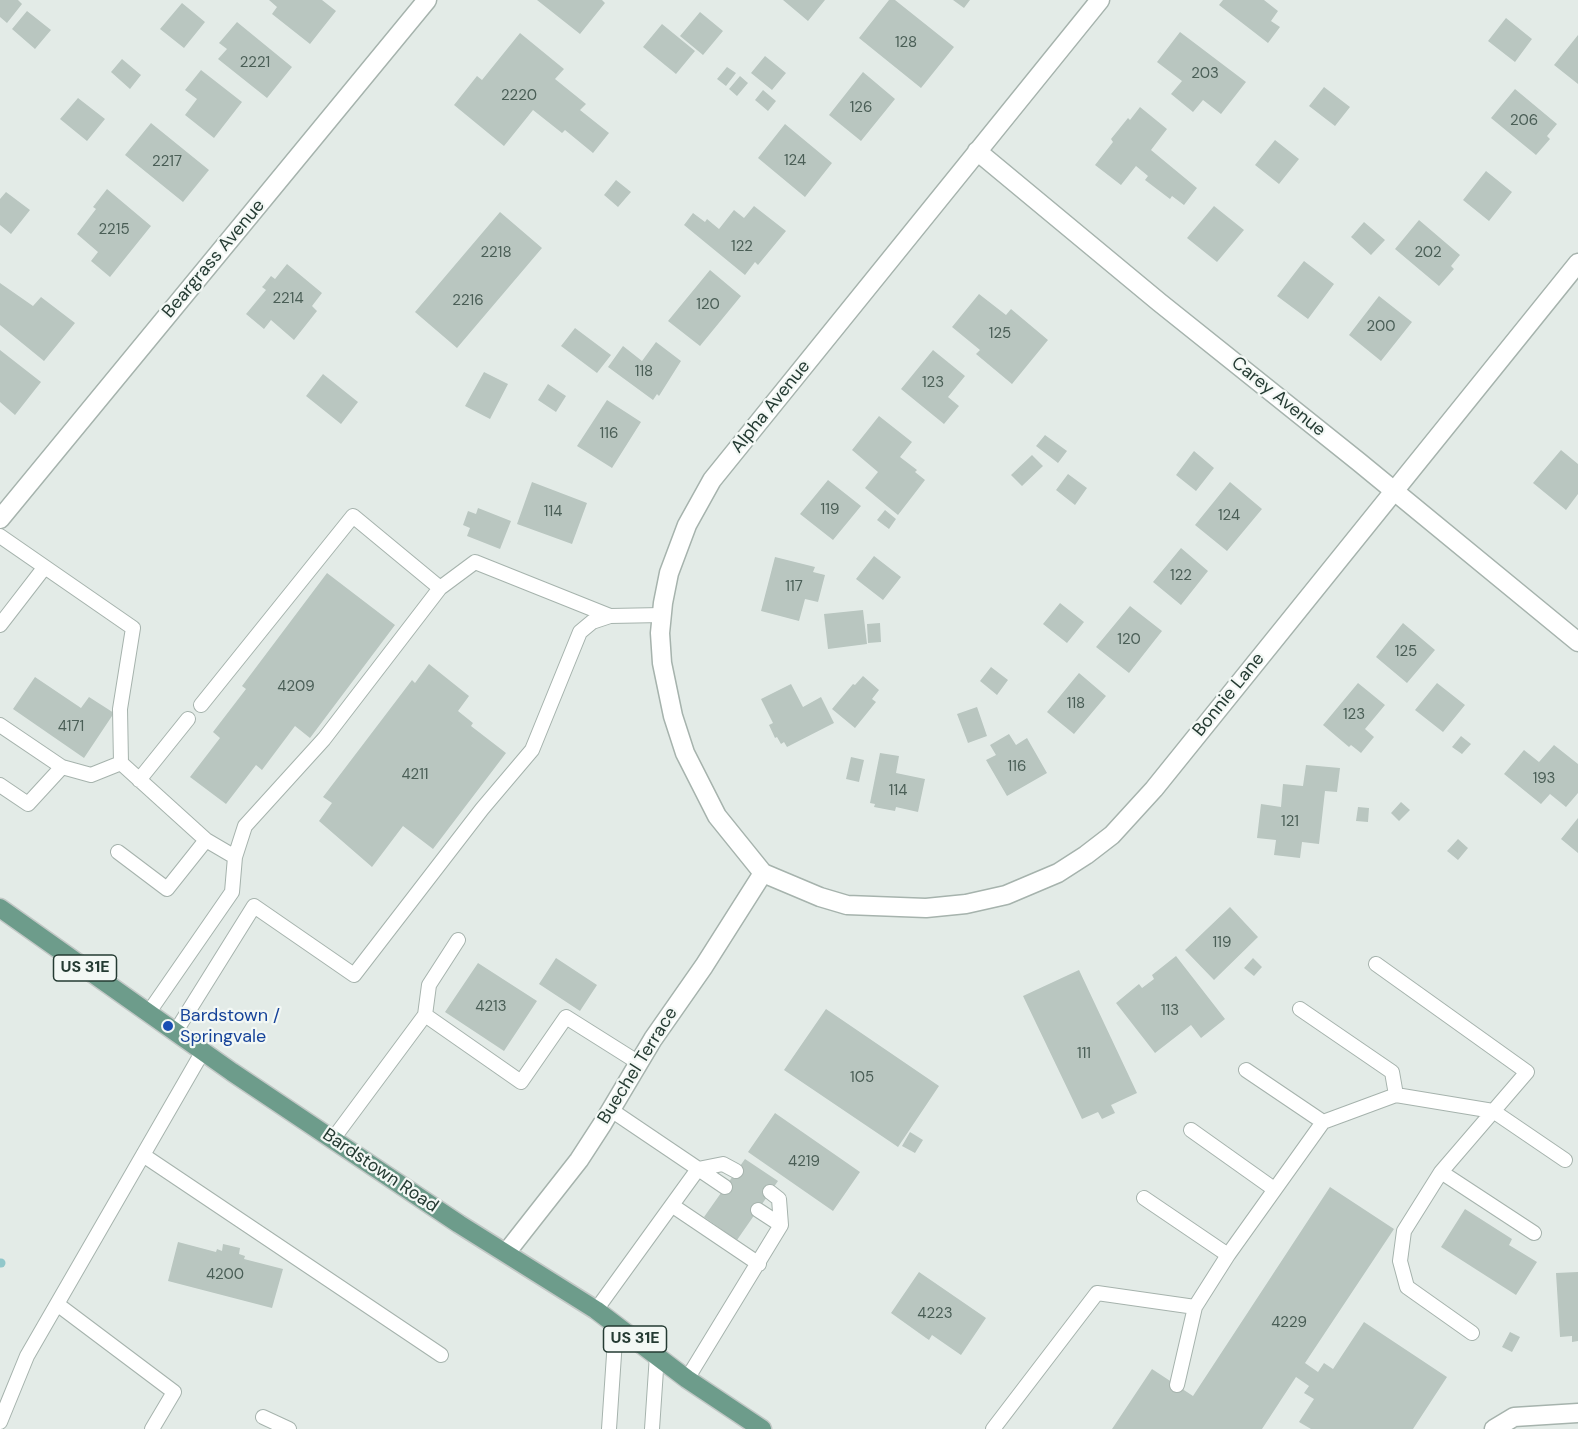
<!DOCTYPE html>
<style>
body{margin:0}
canvas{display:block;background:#e3ebe7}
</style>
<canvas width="1578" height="1429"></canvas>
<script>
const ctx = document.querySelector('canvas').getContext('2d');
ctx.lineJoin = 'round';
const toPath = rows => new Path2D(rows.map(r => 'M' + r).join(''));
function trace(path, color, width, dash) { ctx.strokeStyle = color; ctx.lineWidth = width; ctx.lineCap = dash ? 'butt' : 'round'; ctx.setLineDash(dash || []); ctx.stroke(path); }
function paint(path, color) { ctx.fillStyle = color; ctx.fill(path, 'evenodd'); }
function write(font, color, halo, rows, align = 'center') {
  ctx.font = font + ' "DM Sans",sans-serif'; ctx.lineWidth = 4.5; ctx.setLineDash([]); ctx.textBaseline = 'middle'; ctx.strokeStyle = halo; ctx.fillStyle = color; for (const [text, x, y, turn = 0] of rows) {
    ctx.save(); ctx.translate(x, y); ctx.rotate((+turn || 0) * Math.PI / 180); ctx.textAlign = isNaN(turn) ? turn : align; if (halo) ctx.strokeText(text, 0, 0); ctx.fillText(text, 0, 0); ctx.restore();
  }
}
trace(toPath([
 [0,1263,1,1263]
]), '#91c7ca', 9);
paint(toPath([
 [0,0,18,0,22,4,7,23,0,17],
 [269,0,322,0,336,11,310,44,272,14,277,7],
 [537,0,602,0,605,3,580,34],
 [783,0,825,0,808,21],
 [889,0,895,0,954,47,921,88,859,38],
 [953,0,970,0,964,8],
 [1223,0,1264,0,1278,11,1271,21,1280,27,1268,43,1219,5],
 [182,3,205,22,184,48,160,29],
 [27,11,51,30,35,49,12,29],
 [700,12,723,31,703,55,680,36],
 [1506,18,1532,39,1515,62,1488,41],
 [237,22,292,67,267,98,218,59,227,49,219,43],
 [662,24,695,51,676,74,643,47],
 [1180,32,1246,82,1221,114,1203,100,1193,112,1171,94,1182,81,1157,62],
 [520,33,564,69,555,79,586,104,580,110,609,133,593,153,565,130,562,133,533,110,504,146,454,105,477,76,482,80],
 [1578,35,1578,84,1554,65],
 [765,56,786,73,772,90,751,73],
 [122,59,141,75,130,89,111,72],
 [727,67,736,73,726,86,717,79],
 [201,70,242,102,214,138,185,115,197,99,185,90],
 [863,72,895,99,861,141,829,115],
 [740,76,748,83,737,96,729,89],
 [1324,87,1350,107,1335,126,1309,106],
 [1515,89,1557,124,1547,136,1550,139,1536,155,1491,118],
 [763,90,776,101,768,111,755,100],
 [78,98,105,119,87,141,60,119],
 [1140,107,1167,129,1151,150,1197,188,1184,205,1172,196,1170,199,1145,180,1148,176,1136,166,1121,185,1095,165,1113,142,1111,139,1128,118,1130,120],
 [151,123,209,170,183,202,125,155],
 [785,124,832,163,805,197,758,158],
 [1275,140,1299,159,1279,184,1255,165],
 [1486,171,1512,192,1489,221,1463,200],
 [616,180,631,192,618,207,604,195],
 [107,189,151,226,110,277,91,261,98,252,77,234,96,209,93,207],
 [6,192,30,210,11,234,0,225,0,199],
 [754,206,786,231,758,265,755,262,745,275,684,225,693,213,705,222,707,219,719,229,734,210,744,218],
 [1214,206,1244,230,1217,262,1187,238],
 [500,212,542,248,457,348,415,312],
 [1419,220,1460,255,1451,266,1454,269,1439,286,1395,249],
 [1364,222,1385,240,1371,255,1351,237],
 [1304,261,1334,284,1308,319,1277,296],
 [287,264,322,293,312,306,317,311,294,340,271,320,264,329,246,314,266,290,262,287,264,285,271,276,275,279],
 [710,270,741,296,700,346,668,321],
 [0,283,33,306,41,297,75,323,44,361,0,325],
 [979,294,1006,315,1011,309,1048,340,1012,384,976,354,980,350,952,327],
 [1379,296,1412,322,1381,361,1349,335],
 [575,328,611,355,597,373,561,346],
 [656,342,681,361,659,396,657,394,653,400,608,367,623,346,642,361],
 [0,350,41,382,15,415,0,402],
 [933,350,965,376,948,397,959,406,944,424,901,389],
 [484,372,508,384,490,419,465,406],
 [323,374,358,402,341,424,306,396],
 [548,384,566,396,556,412,538,400],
 [607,400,641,422,612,468,577,446],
 [879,416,912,442,900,457,917,470,915,472,925,480,898,515,865,488,878,472,852,450],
 [1045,435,1067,451,1058,463,1036,446],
 [1561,450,1578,464,1578,494,1566,510,1533,483],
 [1194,451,1214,468,1196,491,1176,475],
 [1032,455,1043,466,1022,486,1011,475],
 [1068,474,1087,488,1075,505,1056,490],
 [828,480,861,506,833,540,800,514],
 [532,482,587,503,572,544,517,524],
 [1230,482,1262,509,1227,551,1195,525],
 [478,508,511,521,500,549,467,536,470,528,463,525,468,511,476,514],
 [885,510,896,519,889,529,877,520],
 [1181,548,1208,571,1181,605,1153,582],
 [874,556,901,577,883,600,856,579],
 [775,557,815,567,813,572,825,575,818,602,805,599,799,621,761,611],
 [327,573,395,625,310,738,295,726,262,770,256,765,226,804,190,777,220,738,213,732,246,689,242,686],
 [1060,603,1084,622,1067,643,1043,624],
 [1130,606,1162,631,1129,673,1096,647],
 [863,610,867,644,828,649,824,614],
 [880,623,881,642,868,643,867,624],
 [1403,623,1435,650,1407,683,1376,657],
 [429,664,469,696,458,711,473,723,471,726,506,753,433,849,403,826,372,867,319,821,332,803,323,797,412,680,415,683],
 [991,667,1008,680,997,695,980,681],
 [1079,673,1106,696,1074,734,1047,712],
 [863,676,879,690,872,699,876,702,855,728,832,709,853,684,855,685],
 [35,677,81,708,89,697,114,713,84,758,13,709],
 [1358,683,1385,705,1365,729,1374,737,1361,753,1351,745,1349,747,1323,725],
 [1437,683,1465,705,1443,732,1415,710],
 [791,684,803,707,821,697,834,723,787,747,784,742,781,744,777,737,775,738,769,725,773,723,761,699],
 [977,707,987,736,968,743,957,714],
 [1009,734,1016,745,1027,738,1047,773,1007,796,986,760,996,755,990,745],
 [1461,736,1471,744,1462,754,1452,747],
 [1554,745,1578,764,1578,793,1566,807,1550,794,1541,804,1504,774,1524,750,1539,762],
 [880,753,899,756,896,773,925,779,918,812,896,807,895,811,874,807,875,804,870,803],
 [851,757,864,760,859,782,846,779],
 [1306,765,1340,768,1337,792,1325,791,1319,844,1302,842,1300,858,1274,855,1276,840,1257,838,1261,804,1281,807,1283,784,1303,786],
 [1401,802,1410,810,1399,821,1391,813],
 [1358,807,1369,808,1368,822,1356,821],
 [1578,818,1578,853,1561,839],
 [1458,839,1468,848,1458,860,1447,851],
 [1230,907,1258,937,1214,980,1185,950],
 [1176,956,1225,1019,1201,1038,1191,1025,1155,1053,1116,1003,1139,984,1142,988,1154,979,1152,975],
 [556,958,597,985,580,1011,539,984],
 [1253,958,1262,967,1254,976,1244,968],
 [478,963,537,1001,504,1051,445,1012],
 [1079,970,1137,1093,1111,1105,1115,1113,1102,1119,1098,1112,1082,1119,1023,996],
 [826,1009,939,1086,898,1147,784,1070],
 [775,1113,860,1172,833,1211,748,1152],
 [910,1132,923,1140,915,1153,902,1146],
 [745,1159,778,1181,737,1240,704,1217],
 [1330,1187,1394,1229,1305,1363,1318,1372,1324,1363,1333,1369,1364,1322,1447,1377,1413,1429,1311,1429,1299,1422,1314,1399,1304,1393,1309,1386,1296,1377,1262,1429,1112,1429,1152,1369,1193,1396],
 [1465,1209,1512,1239,1509,1245,1537,1262,1516,1295,1441,1247],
 [178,1242,216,1252,217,1249,222,1251,223,1244,240,1248,239,1254,245,1256,244,1259,283,1269,272,1308,168,1281],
 [919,1272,986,1318,961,1355,932,1335,929,1340,926,1338,891,1313],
 [1578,1272,1578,1341,1572,1342,1572,1336,1560,1337,1556,1273],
 [1510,1332,1520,1337,1512,1352,1502,1347]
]), '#b9c6c0');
const service = toPath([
 [0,536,133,628,120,709,121,763,206,840,235,857],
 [0,625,44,568],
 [201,705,353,516,440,588],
 [0,725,62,767,28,804,0,785],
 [62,767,91,775,121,763],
 [139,780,188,719],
 [118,852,167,889,206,840],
 [1376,964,1527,1072,1441,1172,1404,1231,1400,1261,1407,1287,1472,1333],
 [1300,1009,1392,1072,1396,1095],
 [149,1012,232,892,235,857,245,826,324,739,440,588,475,562,610,616],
 [425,1015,429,985,458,940],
 [176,1031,254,906,354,975,482,809,532,750,580,632,592,622,610,616,662,615],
 [1246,1070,1323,1122],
 [611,1110,725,1187],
 [1191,1130,1274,1189],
 [333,1139,425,1015,521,1082,566,1017,639,1063],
 [143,1155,441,1355],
 [1441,1172,1534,1233],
 [770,1192,779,1199,781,1225],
 [1144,1198,1228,1255],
 [673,1206,759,1264],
 [57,1304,174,1392,152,1429],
 [596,1310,698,1169,723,1164,736,1171],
 [687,1379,781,1225,758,1210],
 [1177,1385,1195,1307],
 [263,1417,289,1429],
 [0,1422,27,1356,203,1051],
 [609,1429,616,1325],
 [652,1429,657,1355],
 [993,1429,1097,1293,1195,1307,1228,1255,1323,1122,1396,1095,1493,1111,1565,1160]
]);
const minor = toPath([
 [1100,0,712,480,687,525,669,573,663,603,660,633,662,663,673,716,685,753,717,816,763,873,820,897,847,905,926,908,966,904,1006,895,1058,873,1086,855,1112,835,1154,789,1578,263],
 [977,151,1159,302,1359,462,1578,642],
 [0,519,427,0],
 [506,1253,579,1160,603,1123,653,1039,704,966,763,873],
 [1494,1429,1514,1417,1578,1413]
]);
const primary = toPath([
 [0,908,232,1072,459,1224,596,1310,687,1379,762,1429]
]);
trace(service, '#a6b3ad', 16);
trace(minor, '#a6b3ad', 21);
trace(primary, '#c2c8c6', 21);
trace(service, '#fff', 14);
trace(minor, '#fff', 18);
trace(primary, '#6d9c8b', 18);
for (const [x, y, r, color] of [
 [168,1026,6,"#1a4fb4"]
]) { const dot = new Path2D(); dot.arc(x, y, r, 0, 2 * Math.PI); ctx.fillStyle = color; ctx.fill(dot); trace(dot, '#f3f8f5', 2); }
write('15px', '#4a5e56', null, [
 ["128",906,43],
 ["2221",255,63],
 ["203",1205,74],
 ["2220",519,96],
 ["126",861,108],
 ["206",1524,121],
 ["124",795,161],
 ["2217",167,162],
 ["2215",114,230],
 ["122",742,247],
 ["2218",496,253],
 ["202",1428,253],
 ["2214",288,299],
 ["2216",468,301],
 ["120",708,305],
 ["200",1381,327],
 ["125",1000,334],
 ["118",644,372],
 ["123",933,383],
 ["116",609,434],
 ["119",830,510],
 ["114",553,512],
 ["124",1229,516],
 ["122",1181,576],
 ["117",794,587],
 ["120",1129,640],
 ["125",1406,652],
 ["4209",296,687],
 ["118",1076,704],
 ["123",1354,715],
 ["4171",71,727],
 ["116",1017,767],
 ["4211",415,775],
 ["193",1544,779],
 ["114",898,791],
 ["121",1290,822],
 ["119",1222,943],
 ["4213",491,1007],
 ["113",1170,1011],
 ["111",1084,1054],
 ["105",862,1078],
 ["4219",804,1162],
 ["4200",225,1275],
 ["4223",935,1314],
 ["4229",1289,1323]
]);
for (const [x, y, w] of [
 [85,968,63],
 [635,1339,63]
]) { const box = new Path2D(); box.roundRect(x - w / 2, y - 13, w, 26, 4.5); ctx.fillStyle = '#f3f8f5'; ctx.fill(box); trace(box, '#253b33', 1.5); }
write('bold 16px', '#253b33', null, [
 ["US 31E",85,968],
 ["US 31E",635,1339]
]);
write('18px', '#253b33', '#f3f8f5', [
 ["Beargrass Avenue",214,259,-50],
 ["Carey Avenue",1278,397,39],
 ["Alpha Avenue",771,407,-51],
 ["Bonnie Lane",1229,695,-51],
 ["Buechel Terrace",638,1066,-58],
 ["Bardstown Road",380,1171,34]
]);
write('18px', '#164399', '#f3f8f5', [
 ["Bardstown /",180,1016],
 ["Springvale",180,1037]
], 'left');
</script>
